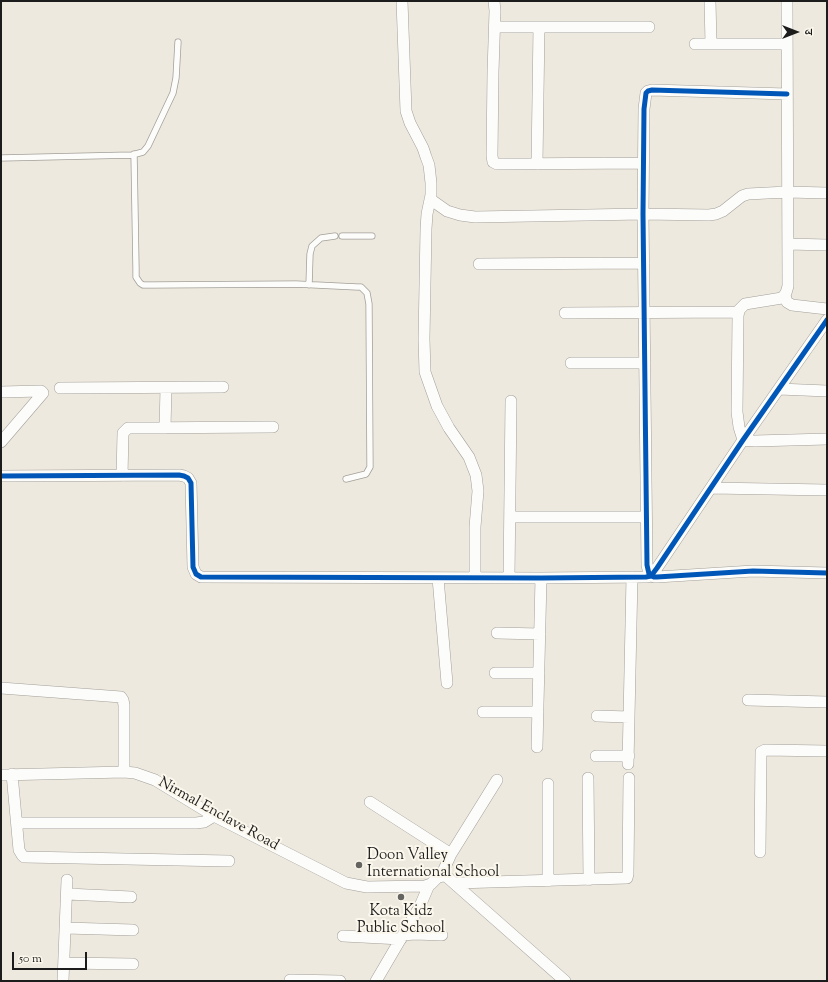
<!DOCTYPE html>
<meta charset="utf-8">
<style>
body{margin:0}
#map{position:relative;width:828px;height:982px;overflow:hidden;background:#eee9de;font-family:"Sorts Mill Goudy","Noto Serif Devanagari",serif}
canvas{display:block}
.frame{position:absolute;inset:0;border:2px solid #1c1c1c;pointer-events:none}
.north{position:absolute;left:776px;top:12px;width:40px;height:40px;-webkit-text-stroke:3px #fbf7ec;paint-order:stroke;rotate:90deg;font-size:11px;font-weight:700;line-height:16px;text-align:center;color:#1c1c1c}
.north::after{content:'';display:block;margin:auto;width:14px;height:18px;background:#1c1c1c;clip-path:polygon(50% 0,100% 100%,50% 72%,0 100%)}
.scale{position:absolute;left:12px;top:952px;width:75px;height:18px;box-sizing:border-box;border:2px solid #1c1c1c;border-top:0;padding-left:5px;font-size:12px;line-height:14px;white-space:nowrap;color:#1c1c1c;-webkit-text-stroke:3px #fbf7ec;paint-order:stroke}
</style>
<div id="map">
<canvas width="828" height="982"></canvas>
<div class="frame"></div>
<div class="north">उ</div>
<div class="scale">50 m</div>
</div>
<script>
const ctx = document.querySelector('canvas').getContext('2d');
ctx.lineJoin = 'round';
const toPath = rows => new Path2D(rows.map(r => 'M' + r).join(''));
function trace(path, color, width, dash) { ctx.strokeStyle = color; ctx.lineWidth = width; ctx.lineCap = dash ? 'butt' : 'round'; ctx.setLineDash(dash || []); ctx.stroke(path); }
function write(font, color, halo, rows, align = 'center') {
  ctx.font = font + ' "Sorts Mill Goudy",serif'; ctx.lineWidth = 4; ctx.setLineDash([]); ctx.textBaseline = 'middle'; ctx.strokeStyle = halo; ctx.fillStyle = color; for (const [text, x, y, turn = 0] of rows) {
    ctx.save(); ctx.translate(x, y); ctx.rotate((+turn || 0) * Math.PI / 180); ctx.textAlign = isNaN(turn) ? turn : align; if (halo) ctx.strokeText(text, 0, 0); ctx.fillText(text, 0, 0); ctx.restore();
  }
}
const lane = toPath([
 [134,154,136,268,136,277,140,283,143,285,152,285,296,284,357,287,361,287,367,293,369,304,370,467,366,474,346,479],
 [1,158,132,155,143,152,148,146,173,93,176,78,178,42],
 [342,236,372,236],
 [309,285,310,254,312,246,321,238,335,236]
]);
const street = toPath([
 [402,1,406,111,410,123,423,148,426,157,429,165,431,183,431,195,427,214,426,229,424,339,425,372,437,406,449,428,469,457,476,475,478,491,475,527,475,578],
 [494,1,495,11,493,72,492,156,493,162,497,164,643,163],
 [710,1,711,44],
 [787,1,788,286,786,293,782,298,745,304,739,310,738,316,737,412,739,427,743,440,755,441,827,439],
 [495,27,649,27],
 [695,44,787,44],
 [787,94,652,90,648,91,646,93,644,109,643,214,647,565,649,574,654,577,657,577,753,571,827,573],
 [537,164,539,27],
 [430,199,447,211,460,215,475,217,643,214,709,215,716,214,723,211,742,196,748,194,787,192,827,193],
 [788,244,827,245],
 [479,264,644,263],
 [785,296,787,302,792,305,827,309],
 [565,313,739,312],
 [571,363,645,363],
 [60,388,223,387],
 [779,389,827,391],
 [1,392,41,391,43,393,1,442],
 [165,428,166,388],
 [1,476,179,475,184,476,188,478,191,483,193,567,196,574,201,577,541,578,646,577,651,576,657,568,743,440,827,320],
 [122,476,123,433,128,428,273,427],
 [711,488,827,490],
 [510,517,646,517],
 [438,578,447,683],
 [509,578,511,401],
 [497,633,540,634],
 [495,673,539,673],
 [1,688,121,697,123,700,124,705,124,772],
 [748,700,827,702],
 [483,712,538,712],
 [597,716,629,717],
 [537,747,541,578],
 [596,756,629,756],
 [628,764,632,577],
 [12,774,19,850,22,855,24,857,229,861],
 [1,775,124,772,135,773,155,780,214,816,346,883,367,887,425,886,431,884,438,877,443,876,447,877,565,981],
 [588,778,589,880],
 [548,784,548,881],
 [370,802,451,854],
 [17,823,196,823,204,822,214,816],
 [760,852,761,752,765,750,827,751],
 [441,876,451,854,497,780],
 [456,883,627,878,628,874,629,778],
 [67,894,131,897],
 [66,928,133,930],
 [403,935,415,934,442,935],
 [343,936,401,939],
 [64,963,133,964],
 [290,980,340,981],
 [63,981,67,880],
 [376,981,420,906,429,885]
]);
trace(lane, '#a29f99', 7);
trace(street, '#a29f99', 12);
trace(lane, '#fcfcfa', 5.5);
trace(street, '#fcfcfa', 11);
trace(toPath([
 [787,94,652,90,648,91,646,93,644,109,643,214,647,565,649,574,654,577,657,577,753,571,827,573],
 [1,476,179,475,184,476,188,478,191,483,193,567,196,574,201,577,541,578,646,577,651,576,657,568,743,440,827,320]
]), '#0057b8', 5);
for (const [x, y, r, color] of [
 [359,865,4,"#666460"],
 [401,897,4,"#666460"]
]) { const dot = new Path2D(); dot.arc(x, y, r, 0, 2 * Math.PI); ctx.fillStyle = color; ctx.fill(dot); trace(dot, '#fbf7ec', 1.5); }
write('15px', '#1c1c1c', '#fbf7ec', [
 ["Nirmal Enclave Road",218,815,29]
]);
write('15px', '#1c1c1c', '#fbf7ec', [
 ["Doon Valley",367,856],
 ["International School",367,873],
 ["Kota Kidz",401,912,"center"],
 ["Public School",401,929,"center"]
], 'left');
</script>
